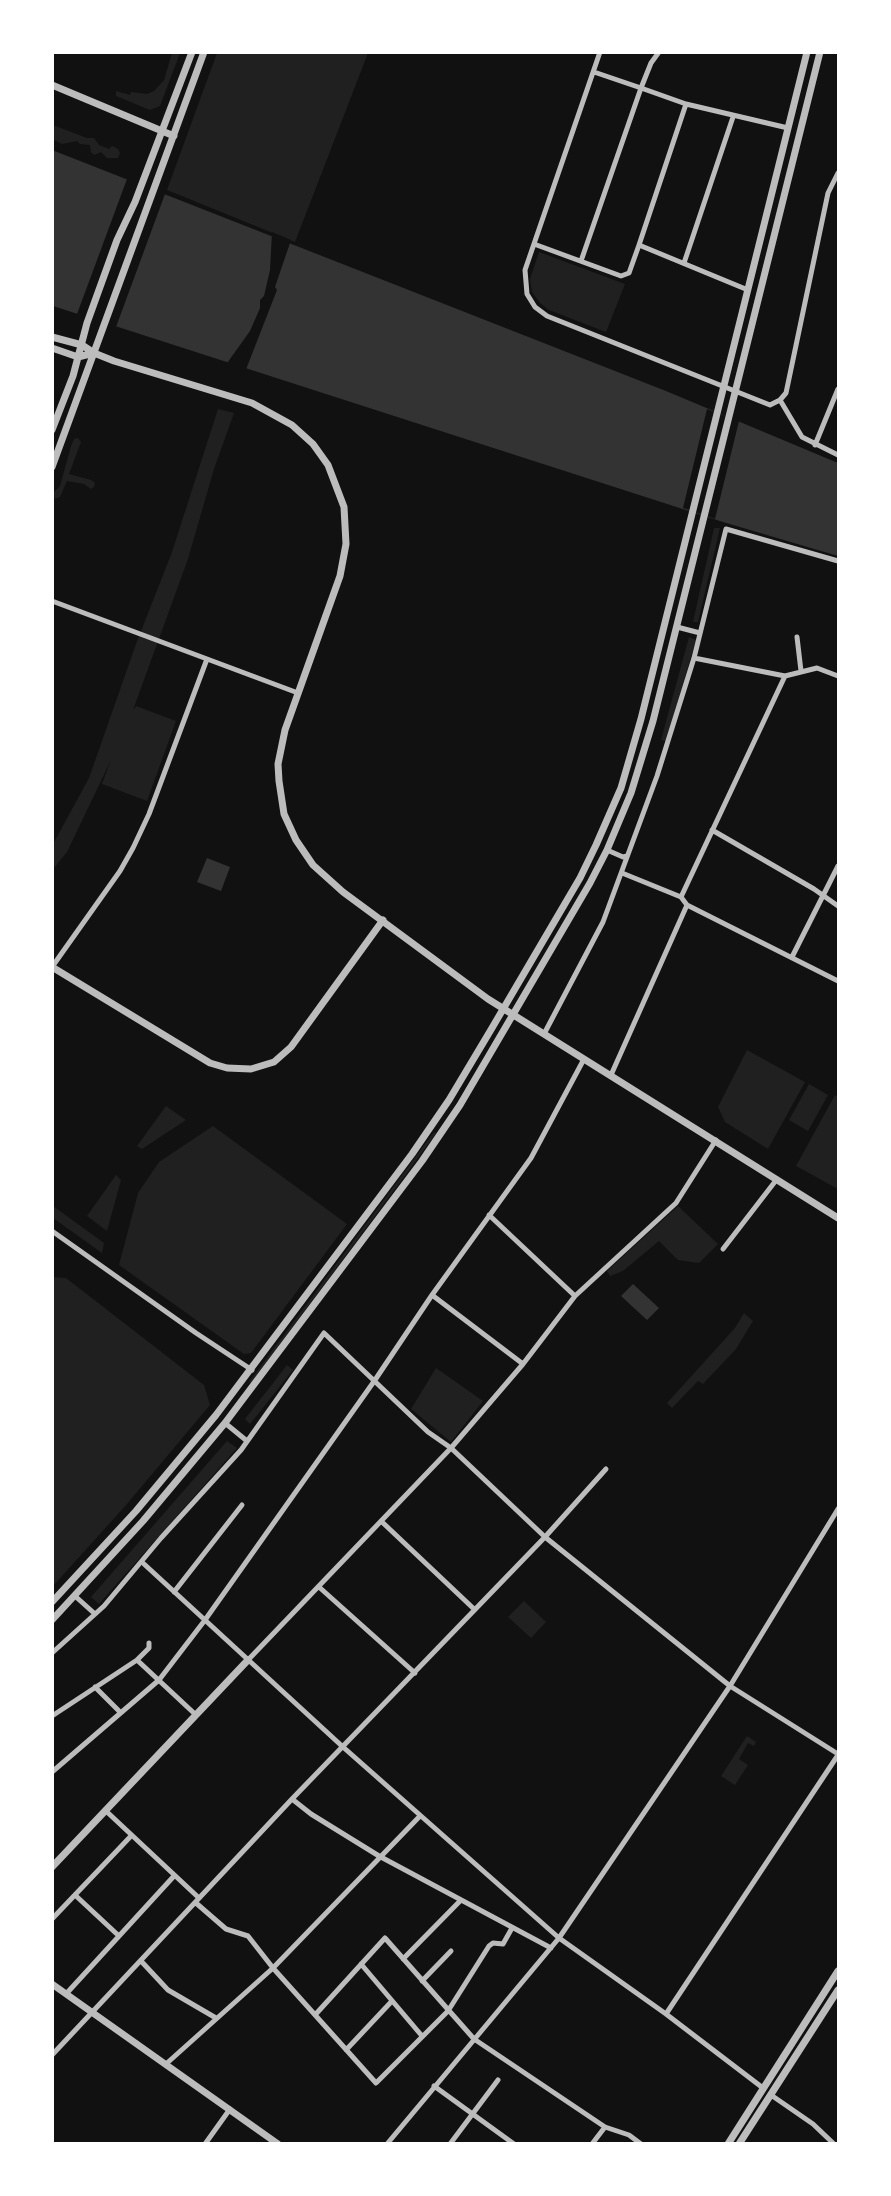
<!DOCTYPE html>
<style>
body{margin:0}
#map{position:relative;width:891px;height:2196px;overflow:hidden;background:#111;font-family:"Zilla Slab",serif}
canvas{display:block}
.frame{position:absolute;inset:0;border:54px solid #fff;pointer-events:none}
</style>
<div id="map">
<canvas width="891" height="2196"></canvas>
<div class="frame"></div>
</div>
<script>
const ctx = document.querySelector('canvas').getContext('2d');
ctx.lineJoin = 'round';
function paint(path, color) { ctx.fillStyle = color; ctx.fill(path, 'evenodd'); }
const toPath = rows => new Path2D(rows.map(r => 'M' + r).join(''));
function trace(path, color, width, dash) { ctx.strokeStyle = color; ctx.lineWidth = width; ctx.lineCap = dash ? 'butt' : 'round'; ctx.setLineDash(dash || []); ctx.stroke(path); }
paint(toPath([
 [172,53,180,53,160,106,150,110,116,96,116,91,130,95,131,92,147,94,154,91,164,80],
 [217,53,368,53,295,242,167,190],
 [53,125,87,138,94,138,99,145,109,149,112,146,118,149,120,153,118,158,107,158,101,152,94,155,91,152,90,145,80,144,77,141,62,144,54,140],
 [539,252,625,284,606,332,549,310,540,303,532,292,530,279],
 [218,409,234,413,214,469,188,559,133,710,136,706,176,721,147,801,102,784,111,760,67,852,53,869,53,844,89,778,136,644,172,552],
 [78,438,81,442,69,474,91,480,95,483,94,487,91,489,84,484,67,481,60,497,55,499,53,493,60,486,71,446,74,439],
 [714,528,720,528,698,622,693,622],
 [689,637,696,640,666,741,661,740],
 [747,1050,805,1082,768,1149,725,1122,718,1107],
 [809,1084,828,1095,808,1131,789,1120],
 [835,1095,838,1097,838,1189,796,1166],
 [166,1106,186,1120,142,1149,137,1146],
 [213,1126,347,1224,251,1353,244,1354,119,1265,138,1193,159,1162],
 [434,1132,436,1133,418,1158,251,1383,249,1382],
 [116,1175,121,1180,107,1231,87,1216],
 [53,1206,104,1243,102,1253,53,1218],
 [678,1206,718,1244,699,1263,678,1260,659,1241,623,1271,610,1276,607,1271],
 [53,1277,66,1278,204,1385,210,1405,127,1504,53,1586],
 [744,1313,753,1321,736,1349,703,1384,698,1381,672,1408,667,1403,735,1328],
 [287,1365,293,1370,250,1424,245,1419],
 [436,1368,483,1401,451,1442,411,1409],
 [227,1441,237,1448,99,1604,91,1597],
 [524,1601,546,1622,531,1638,508,1617],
 [747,1736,756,1742,754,1746,748,1743,739,1759,748,1765,735,1785,721,1776]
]), '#202020');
paint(toPath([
 [52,150,666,391,838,463,838,556,723,522,53,306],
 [207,858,230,867,221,891,197,882],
 [633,1284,659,1308,647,1320,621,1296]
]), '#333');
paint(toPath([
 [127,179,165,194,116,327,77,314],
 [272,232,291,240,275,287,277,290,245,372,225,366,250,331,260,308,260,300,264,296,270,270],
 [707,409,739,421,715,519,683,508]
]), '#111');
trace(toPath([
 [600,52,525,270,527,294,535,307,547,316,770,405,780,400,786,393,828,193,838,173],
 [594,72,641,88,651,63,659,52],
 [534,244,621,276,629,273,639,245],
 [581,261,641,88,686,104],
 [684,263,733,117],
 [748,290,639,245,686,104,788,128],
 [780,400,802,437,838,455],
 [815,445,838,389],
 [52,601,298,693],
 [677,627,700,633],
 [797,637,801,671],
 [694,658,785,676,817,668,838,676],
 [712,830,814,889,838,906],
 [607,850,623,857,627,856],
 [622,873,681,897,687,905,838,981],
 [681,897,785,676],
 [792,957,838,866],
 [52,967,120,871,133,848,149,814,207,659],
 [544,1034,603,922,657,776,694,658,726,529,838,561],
 [611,1075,687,905],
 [489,1215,575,1296],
 [52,1231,196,1333,252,1370],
 [723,1249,777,1179],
 [432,1295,523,1364],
 [225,1423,247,1441],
 [381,1521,474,1609],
 [144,1564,343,1747,559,1938,666,2014,763,2088],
 [319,1587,415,1673],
 [174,1592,242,1505],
 [75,1596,95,1614],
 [52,1653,104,1606,161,1538,241,1450,324,1333,428,1432,451,1448,545,1537,730,1686,838,1754],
 [137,1660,196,1715],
 [248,1660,451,1448,523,1364,575,1296,676,1203,716,1140],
 [95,1687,120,1712],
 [52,1716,137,1660,149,1648,149,1643],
 [52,1772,159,1680,205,1620,375,1380,432,1295,531,1158,584,1059],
 [292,1799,311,1814,379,1856,551,1948],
 [106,1811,199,1898],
 [75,1895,119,1936],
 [196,1903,226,1929,248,1936,273,1968,376,2083,448,2011,489,1946,493,1943,503,1944,512,1928],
 [52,1919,131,1836],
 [403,1959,460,1901],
 [141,1961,168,1990,216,2018],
 [361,1964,422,2036],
 [422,1981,451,1951],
 [66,1994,174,1876],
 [666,2014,838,1755],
 [315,2015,385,1938,474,2039,605,2127,629,2135,641,2144],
 [346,2050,392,2001],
 [52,2055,292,1799,545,1537,606,1469],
 [166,2064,273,1968,420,1816],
 [434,2086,514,2144],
 [771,2095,813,2124,834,2144],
 [205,2144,230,2109],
 [387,2144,559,1938,730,1686,838,1509],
 [450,2144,498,2080],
 [592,2144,605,2127]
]), '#bcbcbc', 5);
trace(toPath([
 [52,85,174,136],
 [52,337,82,345,94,353,114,361,252,403,292,425,313,444,328,465,344,507,346,544,340,576,285,730,278,764,279,781,284,814,296,840,313,865,343,892,488,999,838,1218],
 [52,348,78,357,94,353],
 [52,430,73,376,87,323,117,240,135,202,192,52],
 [52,467,204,52],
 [52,967,210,1063,227,1068,251,1069,274,1062,291,1047,383,920],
 [52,1602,136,1511,216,1415,412,1154,449,1100,492,1028,580,878,596,845,621,788,641,719,807,52],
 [52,1620,143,1521,225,1423,422,1161,460,1105,590,883,607,850,631,793,653,721,820,52],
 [52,1867,248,1660],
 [52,1984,278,2144],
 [728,2144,838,1971],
 [739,2144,838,1990]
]), '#bcbcbc', 7);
</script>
